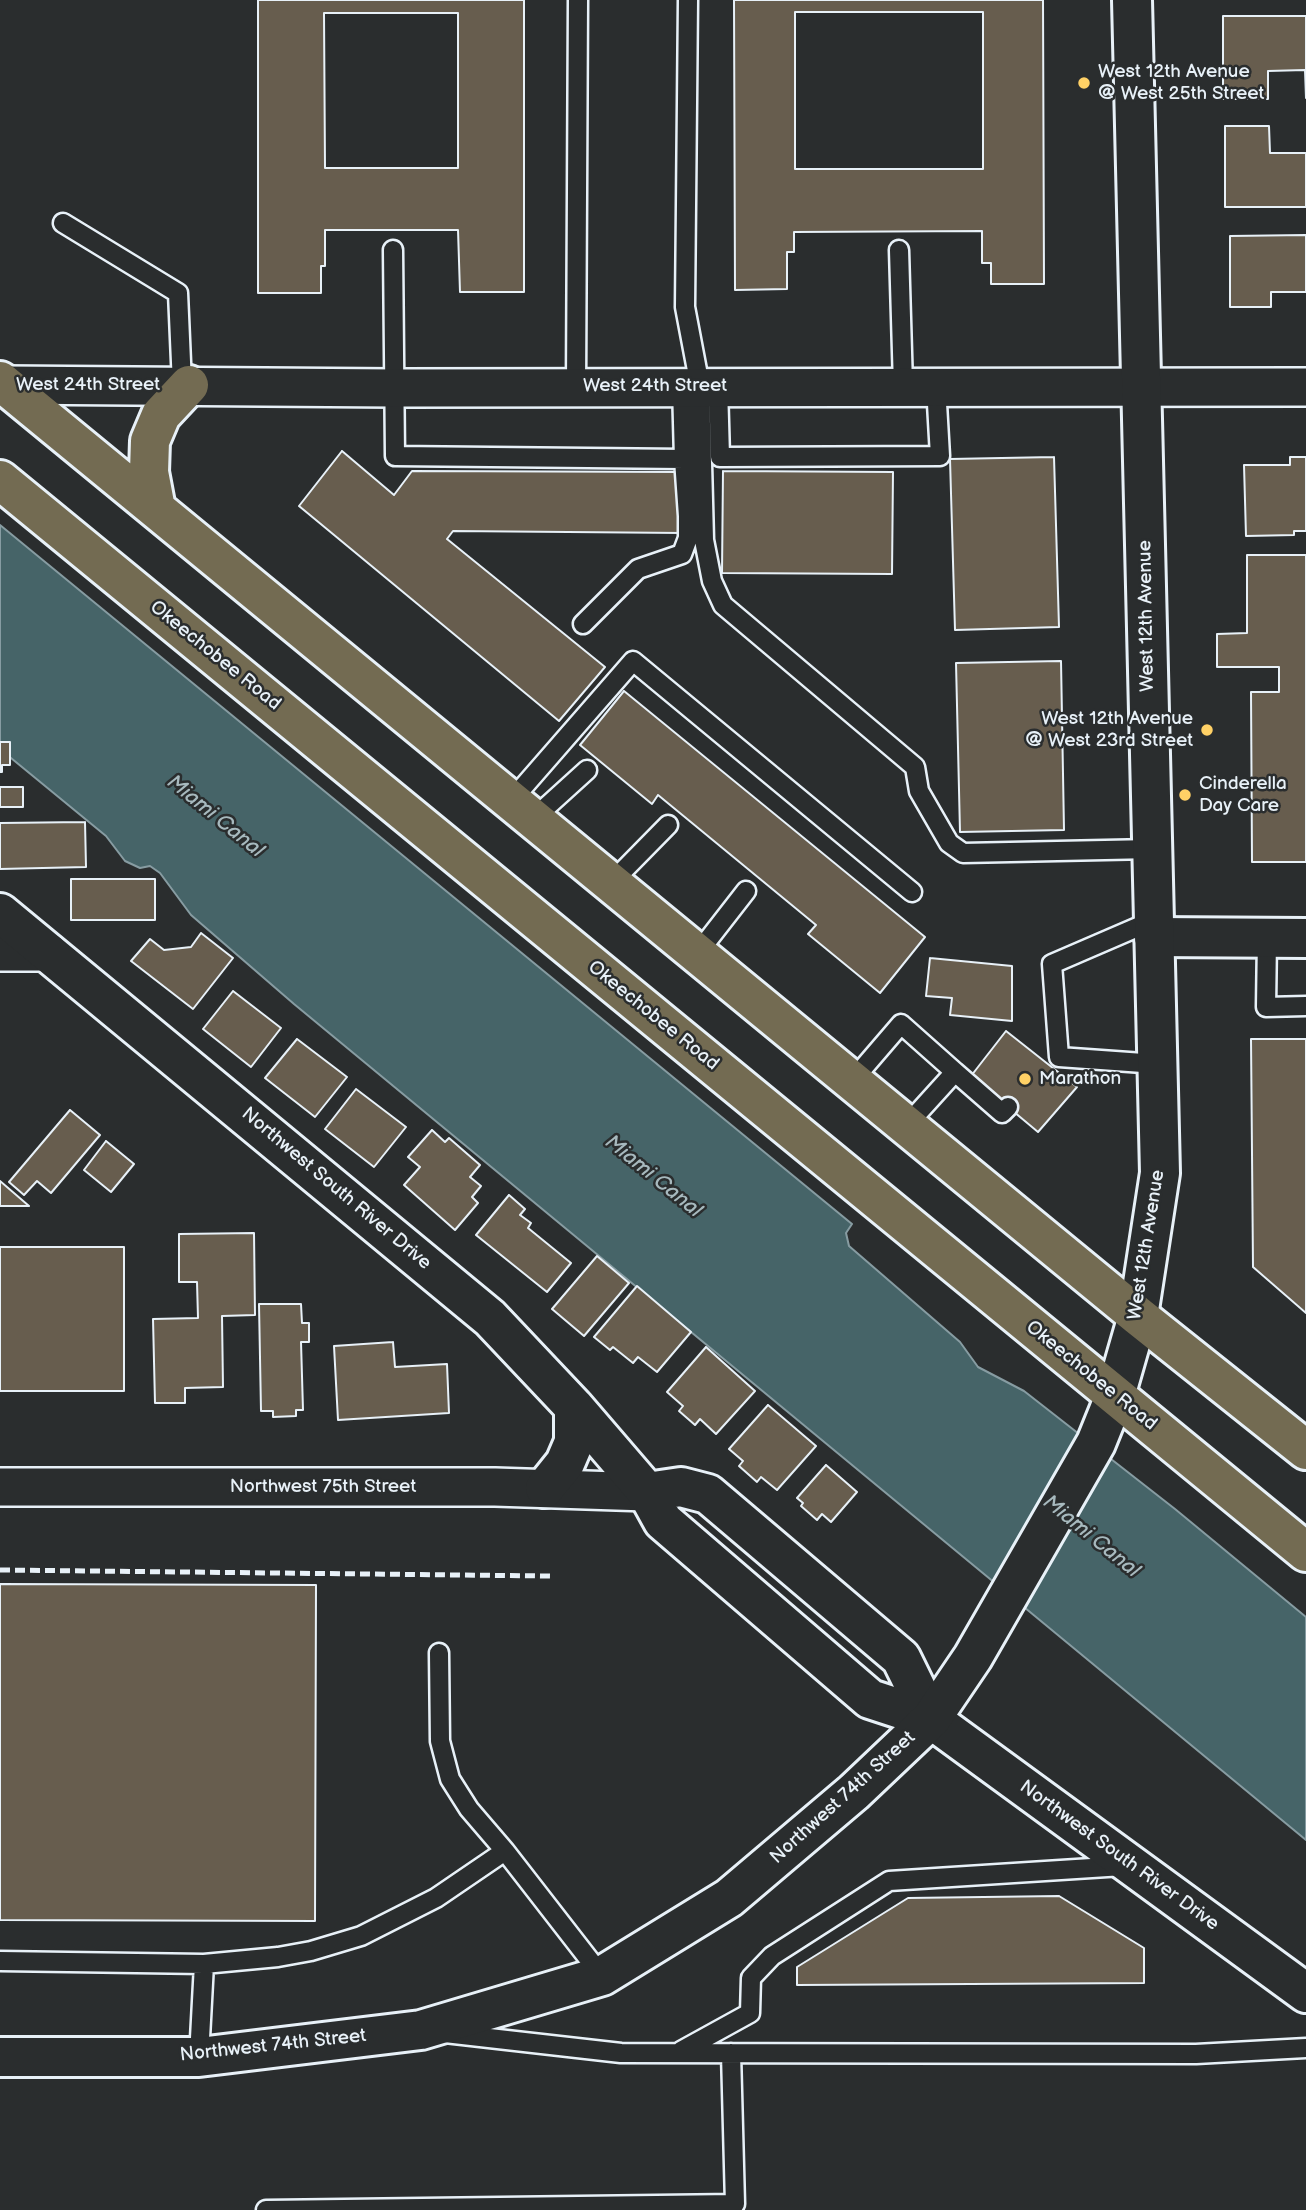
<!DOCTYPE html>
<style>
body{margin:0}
canvas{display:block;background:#2a2d2e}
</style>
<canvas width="1306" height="2210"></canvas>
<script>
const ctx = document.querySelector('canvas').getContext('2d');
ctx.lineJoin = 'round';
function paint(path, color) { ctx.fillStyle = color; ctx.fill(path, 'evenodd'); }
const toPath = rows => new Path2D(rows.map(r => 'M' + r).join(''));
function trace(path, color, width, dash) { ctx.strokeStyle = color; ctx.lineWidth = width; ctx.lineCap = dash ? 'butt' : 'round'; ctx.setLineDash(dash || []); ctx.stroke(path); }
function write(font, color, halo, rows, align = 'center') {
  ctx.font = font + ' "Balsamiq Sans",sans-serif'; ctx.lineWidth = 5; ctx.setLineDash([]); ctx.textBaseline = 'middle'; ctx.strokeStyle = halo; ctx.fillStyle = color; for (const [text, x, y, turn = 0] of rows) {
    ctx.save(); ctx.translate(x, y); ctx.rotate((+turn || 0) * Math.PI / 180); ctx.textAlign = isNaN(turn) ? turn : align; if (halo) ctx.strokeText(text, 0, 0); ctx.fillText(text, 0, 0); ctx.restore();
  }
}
const water = toPath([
 [0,525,852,1224,846,1233,849,1246,960,1342,978,1367,1024,1391,1175,1509,1306,1617,1306,1840,294,1004,191,915,160,873,150,866,140,868,125,861,106,836,0,749,0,525]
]);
paint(water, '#466468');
trace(water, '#879ca2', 2);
const building = toPath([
 [258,0,524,0,524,292,460,292,458,230,325,230,325,266,321,266,321,293,258,293,258,0],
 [324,13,458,13,458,168,325,168,324,13],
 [734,0,1043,0,1044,284,991,284,991,263,982,263,982,231,794,232,794,252,787,252,787,289,735,290,734,0],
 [795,12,983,12,983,169,795,169,795,12],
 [1223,16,1306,16,1306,98,1305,70,1268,71,1268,99,1223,99,1223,16],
 [1225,126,1269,126,1270,153,1306,153,1306,207,1225,207,1225,126],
 [1306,235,1306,292,1271,292,1271,307,1230,307,1230,236,1306,235],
 [342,451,394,495,412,471,682,472,683,533,453,531,447,539,605,667,559,721,299,506,342,451],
 [1054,457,1059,627,955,630,950,459,1054,457],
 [1290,457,1306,457,1306,531,1294,531,1294,535,1246,536,1244,465,1290,465,1290,457],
 [723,471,893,472,892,574,722,573,723,471],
 [1247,555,1306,555,1306,862,1252,862,1251,692,1279,692,1279,667,1217,667,1217,634,1247,633,1247,555],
 [1061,661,1064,830,960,832,956,663,1061,661],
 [624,691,925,937,880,993,808,934,816,925,658,795,652,804,580,745,624,691],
 [0,742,10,742,10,765,2,765,2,772,0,772,0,742],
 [0,787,23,787,23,807,0,807,0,787],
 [85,822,86,867,0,869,0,823,85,822],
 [71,879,155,879,155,920,71,920,71,879],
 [201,933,233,958,193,1009,131,961,150,939,164,950,191,947,201,933],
 [930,958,1012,966,1012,1021,950,1015,952,998,926,996,930,958],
 [233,991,281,1028,251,1067,203,1029,233,991],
 [1006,1031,1077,1087,1038,1132,971,1076,1006,1031],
 [297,1039,347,1077,315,1117,265,1078,297,1039],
 [1251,1039,1306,1039,1306,1313,1253,1267,1251,1039],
 [356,1089,406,1127,374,1167,325,1129,356,1089],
 [70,1110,100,1135,51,1193,37,1181,24,1195,9,1182,70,1110],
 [432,1130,445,1142,449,1138,480,1165,470,1177,481,1186,472,1197,478,1203,455,1230,404,1185,420,1167,408,1157,432,1130],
 [106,1141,134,1164,111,1192,84,1170,106,1141],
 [0,1181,29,1206,0,1206,0,1181],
 [509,1195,525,1209,520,1215,531,1223,528,1228,571,1263,547,1292,476,1235,509,1195],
 [254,1233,255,1315,222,1316,223,1387,185,1388,185,1403,155,1403,153,1319,198,1318,197,1282,179,1282,179,1234,254,1233],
 [0,1247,124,1247,124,1391,0,1391,0,1247],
 [597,1256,629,1283,584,1336,552,1309,597,1256],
 [637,1286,691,1332,657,1372,638,1357,633,1363,613,1347,610,1350,594,1337,637,1286],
 [259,1304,301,1304,302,1323,309,1323,309,1342,301,1342,303,1410,296,1410,296,1416,273,1417,273,1411,261,1411,259,1304],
 [393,1342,395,1367,447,1364,449,1413,338,1420,334,1346,393,1342],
 [706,1347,755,1391,716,1434,700,1419,695,1425,679,1411,683,1406,667,1392,706,1347],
 [768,1405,816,1446,777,1490,761,1477,757,1482,739,1466,743,1461,729,1449,768,1405],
 [826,1465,857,1492,831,1522,822,1514,817,1520,801,1506,803,1503,797,1498,826,1465],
 [0,1584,316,1585,315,1921,0,1920,0,1584],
 [1059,1896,1144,1948,1144,1983,797,1985,797,1967,908,1898,1059,1896]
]);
paint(building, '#675d4e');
trace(building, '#e8f1f8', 2);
const service = toPath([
 [688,0,685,307,700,386,704,540,712,581,723,605,915,767,919,791,949,843,963,853,1152,849],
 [63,223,178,293,182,385],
 [393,250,395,456,684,459,682,386],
 [899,250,903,386],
 [576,386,578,0],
 [718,386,720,457,940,456,936,386],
 [583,624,638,569,682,554,688,538,688,516,684,459],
 [511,801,633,661,912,892],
 [533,819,587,770],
 [611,883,668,825],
 [1154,920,1052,964,1059,1057,1157,1064],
 [1267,938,1266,1007,1306,1006],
 [697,954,746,891],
 [955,1072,1002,1113,1008,1107],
 [852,1081,901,1024,955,1072,906,1126],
 [439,1653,440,1741,450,1779,469,1809,505,1851,602,1976],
 [0,1961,204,1964,278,1957,311,1951,361,1936,436,1898,505,1851],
 [445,2033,621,2053,1196,2054,1306,2048],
 [681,2051,750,2013,751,1978,772,1956,889,1881,1123,1866],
 [199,2057,204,1964],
 [266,2210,735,2204,731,2053]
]);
const minor = toPath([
 [4,385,394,388,1306,387],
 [0,952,48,952],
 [0,1487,495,1487,647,1492]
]);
const tertiary = toPath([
 [0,913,490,1318,574,1407,647,1492,663,1521,870,1699,931,1719,1306,1993],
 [1154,937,1306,938],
 [545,1488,565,1463,574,1442,574,1407],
 [647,1492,681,1487,708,1494,901,1658,931,1719]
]);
const secondary = toPath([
 [0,2057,199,2057,421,2030,602,1976,729,1898,854,1792,931,1719,973,1657,1096,1443,1115,1396,1138,1316,1160,1173,1132,0]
]);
const trunk = toPath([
 [0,381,1138,1316,1306,1450],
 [0,480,1306,1552],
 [156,509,149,472,150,441,161,415,189,385]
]);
trace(service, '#e8f1f8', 23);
trace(minor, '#e8f1f8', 42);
trace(tertiary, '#e8f1f8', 44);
trace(secondary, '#e8f1f8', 44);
trace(trunk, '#e8f1f8', 44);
trace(service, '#2a2d2e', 18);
trace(minor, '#2a2d2e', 37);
trace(tertiary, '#2a2d2e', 38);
trace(secondary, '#2a2d2e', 38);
trace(trunk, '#736b52', 38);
trace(toPath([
 [0,1570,551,1576]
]), '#e8f1f8', 5, [10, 5]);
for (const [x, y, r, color] of [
 [1084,83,7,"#ffd166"],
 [1207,730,7,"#ffd166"],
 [1185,795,7,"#ffd166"],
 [1025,1079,7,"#ffd166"]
]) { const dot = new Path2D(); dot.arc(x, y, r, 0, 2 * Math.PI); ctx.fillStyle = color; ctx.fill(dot); trace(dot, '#2a2d2e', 2.5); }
write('19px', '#e8f1f8', '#2a2d2e', [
 ["West 12th Avenue",1098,72],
 ["@ West 25th Street",1098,94],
 ["West 12th Avenue",1193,719,"right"],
 ["@ West 23rd Street",1193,741,"right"],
 ["Cinderella",1199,784],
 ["Day Care",1199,806],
 ["Marathon",1039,1079]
], 'left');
write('19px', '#e8f1f8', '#2a2d2e', [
 ["West 24th Street",88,385],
 ["West 24th Street",655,386],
 ["West 12th Avenue",1147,616,-91],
 ["Okeechobee Road",215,656,39],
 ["Okeechobee Road",653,1016,39],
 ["Northwest South River Drive",336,1189,40],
 ["West 12th Avenue",1147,1245,-81],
 ["Okeechobee Road",1091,1376,39],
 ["Northwest 75th Street",323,1487],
 ["Northwest 74th Street",843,1798,-42],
 ["Northwest South River Drive",1119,1856,36],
 ["Northwest 74th Street",273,2046,-6]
]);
write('italic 21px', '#a7b9be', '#2a2d2e', [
 ["Miami Canal",215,817,39],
 ["Miami Canal",653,1177,39],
 ["Miami Canal",1091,1537,39]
]);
</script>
